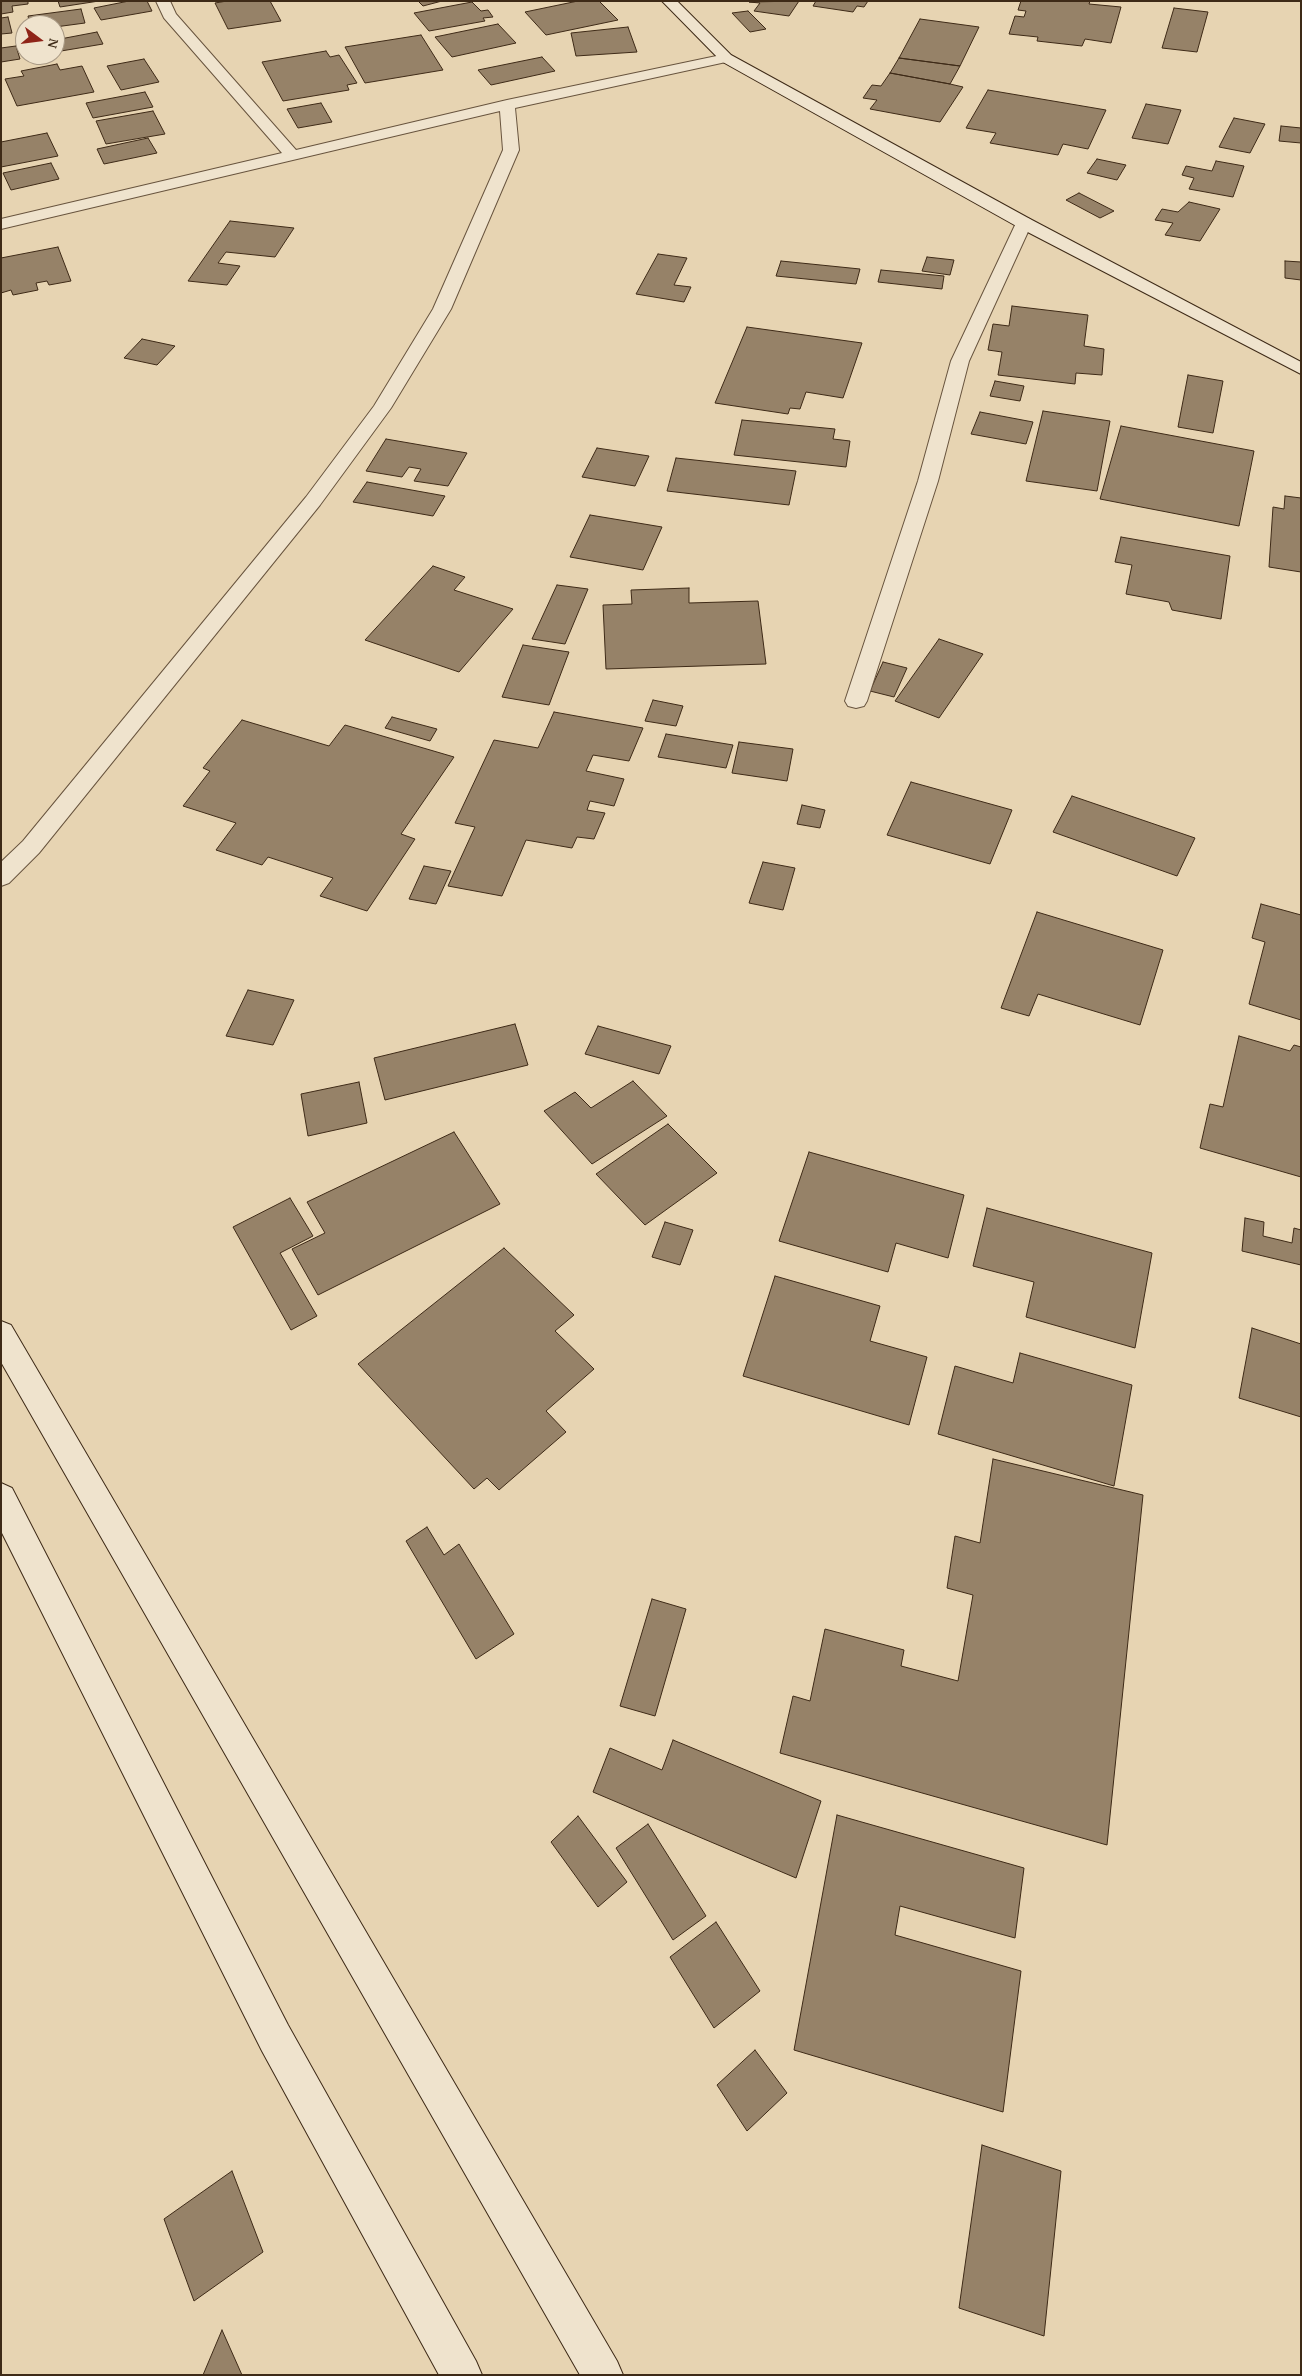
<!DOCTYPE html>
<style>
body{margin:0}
#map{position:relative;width:1302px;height:2376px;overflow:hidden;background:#e7d4b2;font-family:"Gentium Book Plus",serif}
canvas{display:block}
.frame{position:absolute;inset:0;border:2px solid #3e2a17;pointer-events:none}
.north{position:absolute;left:15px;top:15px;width:50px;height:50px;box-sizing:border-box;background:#efe3cd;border:1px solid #a89984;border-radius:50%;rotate:105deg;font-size:14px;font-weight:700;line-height:20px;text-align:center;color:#3e2a17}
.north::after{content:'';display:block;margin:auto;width:18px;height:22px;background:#8f2418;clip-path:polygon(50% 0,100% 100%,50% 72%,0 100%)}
</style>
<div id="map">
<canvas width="1302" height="2376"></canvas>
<div class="frame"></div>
<div class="north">N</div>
</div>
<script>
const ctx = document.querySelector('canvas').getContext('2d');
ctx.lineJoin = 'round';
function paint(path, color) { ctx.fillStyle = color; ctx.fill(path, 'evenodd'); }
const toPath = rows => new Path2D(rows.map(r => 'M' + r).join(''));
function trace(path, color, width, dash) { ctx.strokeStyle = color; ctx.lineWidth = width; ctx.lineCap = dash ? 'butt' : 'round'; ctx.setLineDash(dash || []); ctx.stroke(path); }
const building = toPath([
 [1,1,28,1,28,4,12,6,13,12,1,14,1,1],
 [58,1,99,1,60,7,58,1],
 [129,1,147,1,152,11,101,20,94,8,129,1],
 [227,1,270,1,281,21,228,29,215,3,227,1],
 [418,1,442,1,423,6,418,1],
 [578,1,599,1,618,20,546,35,525,12,578,1],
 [799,1,789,16,754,11,760,3,749,2,799,1],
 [816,1,868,1,864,7,857,6,853,12,813,6,816,1],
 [1021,1,1090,1,1089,4,1121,7,1111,43,1085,39,1082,46,1037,41,1038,37,1009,34,1015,16,1024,17,1026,11,1018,10,1021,1],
 [472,2,481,11,488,10,493,17,483,18,485,21,429,31,414,13,472,2],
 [1174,8,1208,12,1197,52,1162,48,1174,8],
 [81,9,85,23,55,27,55,25,30,25,28,16,81,9],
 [748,11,766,29,750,32,732,13,748,11],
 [8,17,12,33,1,34,1,18,8,17],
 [920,19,979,27,960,66,899,58,920,19],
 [498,24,516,43,452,57,435,37,498,24],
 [628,27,637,52,576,56,571,33,628,27],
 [97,32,103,44,55,52,55,40,97,32],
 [421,35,443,70,365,83,345,47,421,35],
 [16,46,20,59,1,62,1,48,16,46],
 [326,51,330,57,339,55,357,83,347,85,349,90,283,101,262,62,326,51],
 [542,57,555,71,491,85,478,70,542,57],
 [899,58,960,66,950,84,890,73,899,58],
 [144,59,159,82,121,90,107,66,144,59],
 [57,64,60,70,82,66,94,92,17,106,5,79,24,76,21,71,57,64],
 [890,73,950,84,963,87,940,122,870,109,877,100,863,98,872,85,881,86,890,73],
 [988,90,1106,110,1088,149,1063,144,1058,155,990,143,996,133,966,128,988,90],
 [145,92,153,107,93,118,86,103,145,92],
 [321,103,332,122,298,128,287,109,321,103],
 [1146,104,1181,110,1168,144,1132,138,1146,104],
 [153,111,165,134,106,144,96,121,153,111],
 [1234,118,1265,124,1250,153,1219,147,1234,118],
 [1281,126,1301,128,1301,143,1279,141,1281,126],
 [47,133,58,156,1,167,1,142,47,133],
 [148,138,157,153,104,164,97,149,148,138],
 [1097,159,1126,165,1117,180,1087,173,1097,159],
 [1216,161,1244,166,1233,197,1189,189,1194,178,1182,175,1186,166,1212,171,1216,161],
 [51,163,59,179,11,190,3,173,51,163],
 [1079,193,1114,211,1100,218,1066,200,1079,193],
 [1189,202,1220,209,1200,241,1165,235,1173,223,1155,220,1162,209,1178,212,1189,202],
 [230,221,294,228,275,257,226,252,218,263,240,266,227,285,188,281,230,221],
 [58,247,71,281,49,285,47,281,36,283,38,290,13,295,11,290,1,293,1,258,58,247],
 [658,254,687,258,674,285,691,287,684,302,636,294,658,254],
 [927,257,954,260,950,275,922,271,927,257],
 [781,261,860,269,856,284,776,276,781,261],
 [1285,261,1301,262,1301,280,1285,278,1285,261],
 [881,270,944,276,942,289,878,282,881,270],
 [1012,306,1088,315,1084,346,1104,349,1102,375,1076,373,1075,384,998,375,1002,352,988,350,993,324,1009,326,1012,306],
 [747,327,862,343,843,398,806,392,800,409,790,408,788,414,715,403,747,327],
 [142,339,175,346,157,365,124,358,142,339],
 [1188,375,1223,381,1213,433,1178,427,1188,375],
 [995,381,1024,386,1020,401,990,396,995,381],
 [1043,411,1110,421,1097,491,1026,481,1043,411],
 [980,412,1033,422,1026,444,971,434,980,412],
 [742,420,835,429,833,439,850,441,846,467,734,455,742,420],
 [1121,426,1254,451,1239,526,1100,499,1121,426],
 [386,439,467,453,448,486,414,481,421,469,409,467,402,477,366,471,386,439],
 [597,448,649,456,635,486,582,477,597,448],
 [676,458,796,471,789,505,667,491,676,458],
 [367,482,445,496,433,516,353,502,367,482],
 [1285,496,1301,498,1301,572,1269,567,1273,507,1284,509,1285,496],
 [590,515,662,527,643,570,570,557,590,515],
 [1121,537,1230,556,1221,619,1172,610,1169,602,1126,594,1132,565,1115,562,1121,537],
 [433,566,465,577,454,590,513,609,459,672,365,640,433,566],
 [557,585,588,589,565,644,532,639,557,585],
 [689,588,689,603,758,601,766,664,606,669,603,605,632,604,631,590,689,588],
 [939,639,983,654,939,718,895,701,939,639],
 [523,645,569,652,549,705,502,697,523,645],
 [883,662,907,668,894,697,870,691,883,662],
 [653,700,683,706,676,726,645,721,653,700],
 [554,712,643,728,629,761,593,755,586,771,624,779,614,806,590,801,587,810,605,813,594,839,577,837,572,848,526,840,502,896,448,886,475,827,455,823,494,740,538,748,554,712],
 [392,717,437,729,430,741,385,728,392,717],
 [242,720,329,746,345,725,454,757,401,834,415,839,367,911,320,896,333,878,268,857,262,865,216,850,236,823,183,806,210,771,203,768,242,720],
 [666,734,733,745,726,768,658,757,666,734],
 [739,742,793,749,787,781,732,773,739,742],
 [911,782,1012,810,990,864,887,835,911,782],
 [1072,796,1195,838,1177,876,1053,832,1072,796],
 [802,805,825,810,820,828,797,824,802,805],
 [763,862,795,868,783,910,749,903,763,862],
 [424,866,451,871,436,904,409,899,424,866],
 [1261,904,1301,915,1301,1020,1249,1004,1265,942,1252,938,1261,904],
 [1037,912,1163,950,1140,1025,1038,994,1029,1016,1001,1008,1037,912],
 [248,990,294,1000,273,1045,226,1036,248,990],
 [515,1024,528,1065,385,1100,374,1058,515,1024],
 [598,1026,671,1046,659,1074,585,1054,598,1026],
 [1239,1036,1290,1051,1294,1045,1301,1047,1301,1177,1200,1148,1210,1104,1223,1107,1239,1036],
 [633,1081,667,1116,592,1164,544,1111,575,1092,591,1108,633,1081],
 [359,1082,367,1123,308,1136,301,1094,359,1082],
 [668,1124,717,1173,645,1225,596,1174,668,1124],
 [454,1132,500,1204,318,1295,292,1249,325,1233,307,1202,454,1132],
 [809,1152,964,1195,948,1258,896,1243,888,1272,779,1241,809,1152],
 [290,1198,313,1236,280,1253,317,1316,291,1330,233,1227,290,1198],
 [987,1208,1152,1253,1135,1348,1026,1317,1034,1282,973,1266,987,1208],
 [1245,1218,1264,1222,1263,1236,1292,1243,1294,1228,1301,1230,1301,1265,1242,1251,1245,1218],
 [665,1222,693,1230,680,1265,652,1257,665,1222],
 [504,1248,574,1315,555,1331,594,1369,546,1411,566,1432,499,1490,487,1478,474,1489,358,1364,504,1248],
 [775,1276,880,1306,870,1341,927,1357,909,1425,743,1376,775,1276],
 [1252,1328,1301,1344,1301,1417,1239,1398,1252,1328],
 [1020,1353,1132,1385,1114,1486,938,1434,955,1366,1013,1383,1020,1353],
 [993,1459,1143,1495,1107,1845,780,1753,793,1696,810,1701,825,1629,904,1650,901,1666,958,1681,973,1595,947,1588,955,1536,980,1543,993,1459],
 [427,1527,444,1555,459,1544,514,1634,476,1659,406,1541,427,1527],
 [652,1599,686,1609,655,1716,620,1706,652,1599],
 [673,1740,821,1801,796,1878,593,1792,610,1748,662,1770,673,1740],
 [837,1815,1024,1868,1015,1938,900,1906,895,1935,1021,1971,1003,2112,794,2050,837,1815],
 [578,1816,627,1882,598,1907,551,1842,578,1816],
 [648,1824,706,1916,673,1940,616,1848,648,1824],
 [716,1922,760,1991,714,2028,670,1957,716,1922],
 [755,2050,787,2093,747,2131,717,2085,755,2050],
 [982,2145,1061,2171,1044,2336,959,2308,982,2145],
 [232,2171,263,2252,194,2301,164,2219,232,2171],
 [222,2330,242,2375,203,2375,222,2330]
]);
paint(building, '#968268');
trace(building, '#3e2a17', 1);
const street = toPath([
 [156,1,170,1,176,14,296,150,507,100,726,54,733,58,726,62,515,108,519,150,451,309,391,408,320,505,39,853,9,883,1,886,1,862,23,841,306,497,374,406,433,309,503,150,500,111,1,229,1,219,282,153,164,18,156,1],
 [1024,218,1030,219,1032,223,969,361,938,481,867,701,864,706,856,708,848,706,845,701,918,481,951,361,1016,223,1018,219,1024,218]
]);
const secondary = toPath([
 [662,1,677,1,731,55,1030,219,1301,362,1301,374,1018,227,721,61,662,1],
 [1,1321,11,1325,617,2361,623,2375,580,2375,1,1362,1,1321],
 [1,1483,12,1488,288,2025,476,2361,482,2375,439,2375,262,2051,1,1531,1,1483]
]);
trace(street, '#68543e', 2);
trace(secondary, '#3e2a17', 2);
paint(street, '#efe3cd');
paint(secondary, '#efe3cd');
</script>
